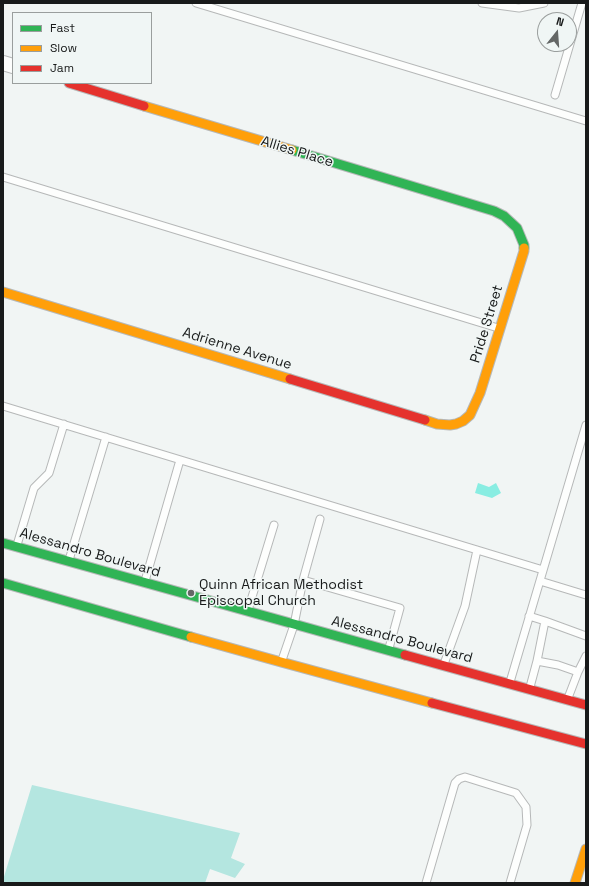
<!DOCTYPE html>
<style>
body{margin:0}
#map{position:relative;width:589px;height:886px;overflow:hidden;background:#f1f5f4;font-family:"Space Grotesk",sans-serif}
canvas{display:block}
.frame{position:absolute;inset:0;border:4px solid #181a1a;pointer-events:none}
.legend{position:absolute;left:12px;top:12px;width:140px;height:72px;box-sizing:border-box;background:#f0f6f5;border:1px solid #9a9e9d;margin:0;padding:5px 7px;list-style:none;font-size:12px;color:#181a1a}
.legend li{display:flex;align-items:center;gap:8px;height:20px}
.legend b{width:20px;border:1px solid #9a9e9d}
.north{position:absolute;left:537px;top:12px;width:40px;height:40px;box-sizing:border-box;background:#f0f6f5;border:1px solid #9a9e9d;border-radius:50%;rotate:17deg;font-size:11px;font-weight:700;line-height:16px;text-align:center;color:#181a1a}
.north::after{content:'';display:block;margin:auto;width:14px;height:18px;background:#646766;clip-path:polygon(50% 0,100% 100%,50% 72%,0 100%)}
</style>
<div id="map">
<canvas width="589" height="886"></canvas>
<div class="frame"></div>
<ul class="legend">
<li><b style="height:5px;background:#30b455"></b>Fast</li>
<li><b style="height:5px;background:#ff9f0a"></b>Slow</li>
<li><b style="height:5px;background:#e5322d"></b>Jam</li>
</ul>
<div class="north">N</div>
</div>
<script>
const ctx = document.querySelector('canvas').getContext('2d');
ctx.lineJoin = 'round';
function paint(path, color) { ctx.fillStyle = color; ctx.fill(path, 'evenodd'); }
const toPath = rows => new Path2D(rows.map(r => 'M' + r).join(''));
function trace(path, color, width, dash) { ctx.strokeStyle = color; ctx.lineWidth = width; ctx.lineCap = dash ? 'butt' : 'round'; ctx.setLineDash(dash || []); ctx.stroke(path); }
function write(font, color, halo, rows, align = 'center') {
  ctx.font = font + ' "Space Grotesk",sans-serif'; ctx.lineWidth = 3; ctx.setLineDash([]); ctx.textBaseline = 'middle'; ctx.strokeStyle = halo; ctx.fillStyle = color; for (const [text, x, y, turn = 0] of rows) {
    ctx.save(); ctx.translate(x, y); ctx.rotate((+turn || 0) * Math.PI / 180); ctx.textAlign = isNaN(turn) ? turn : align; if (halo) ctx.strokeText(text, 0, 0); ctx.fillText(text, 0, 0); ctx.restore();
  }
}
paint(toPath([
 [32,785,240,833,231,858,245,864,235,878,210,869,205,883,3,883,3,880]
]), '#b4e6e0');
paint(toPath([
 [478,483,489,487,496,483,501,493,492,498,475,493]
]), '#89ede2');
const lane = toPath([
 [196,3,586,121],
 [482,3,519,8,544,3],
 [555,95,582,3],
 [3,177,498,328],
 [3,406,543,570],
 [17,545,34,488,49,473,64,424],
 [69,560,106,437],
 [303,580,400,608,389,648],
 [145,581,180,460],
 [540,581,586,595],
 [248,610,274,525],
 [529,616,545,621,537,661],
 [545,621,586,636],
 [282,660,294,625,303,580,320,519],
 [444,664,465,606,477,550],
 [578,672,586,656],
 [510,682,586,425],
 [530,687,537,661,558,665,578,672,568,698],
 [426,883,455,783,459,779,465,777,516,793,526,807,527,825,510,883]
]);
const street = toPath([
 [3,63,13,66]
]);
const fast = toPath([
 [292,150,494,211,504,216,517,228,524,245,524,248],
 [3,543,405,655],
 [3,583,191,637]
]);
const slow = toPath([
 [144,106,292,150],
 [3,292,290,379],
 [425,420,437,424,450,425,456,424,463,421,470,415,480,393,524,251,524,248],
 [191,637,281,662,432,703],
 [575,883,586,849]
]);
const jam = toPath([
 [69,83,144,106],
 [290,379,425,420],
 [405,655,586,705],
 [432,703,586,744]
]);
trace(lane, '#b6b8b8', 9);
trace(street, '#b6b8b8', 16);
trace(fast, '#b6b8b8', 11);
trace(slow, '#b6b8b8', 11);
trace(jam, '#b6b8b8', 11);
trace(lane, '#fdfefd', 7);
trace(street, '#fdfefd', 14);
trace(fast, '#30b455', 9);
trace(slow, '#ff9f0a', 9);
trace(jam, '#e5322d', 9);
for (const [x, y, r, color] of [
 [191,593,4,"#646766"]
]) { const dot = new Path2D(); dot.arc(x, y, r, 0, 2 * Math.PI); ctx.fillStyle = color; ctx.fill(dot); trace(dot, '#f0f6f5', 1.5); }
write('14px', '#181a1a', '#f0f6f5', [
 ["Allies Place",297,152,17],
 ["Pride Street",487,324,-73],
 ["Adrienne Avenue",237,349,17],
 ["Alessandro Boulevard",90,553,16],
 ["Alessandro Boulevard",402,640,15]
]);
write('14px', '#181a1a', '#f0f6f5', [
 ["Quinn African Methodist",199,585],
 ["Episcopal Church",199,601]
], 'left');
</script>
